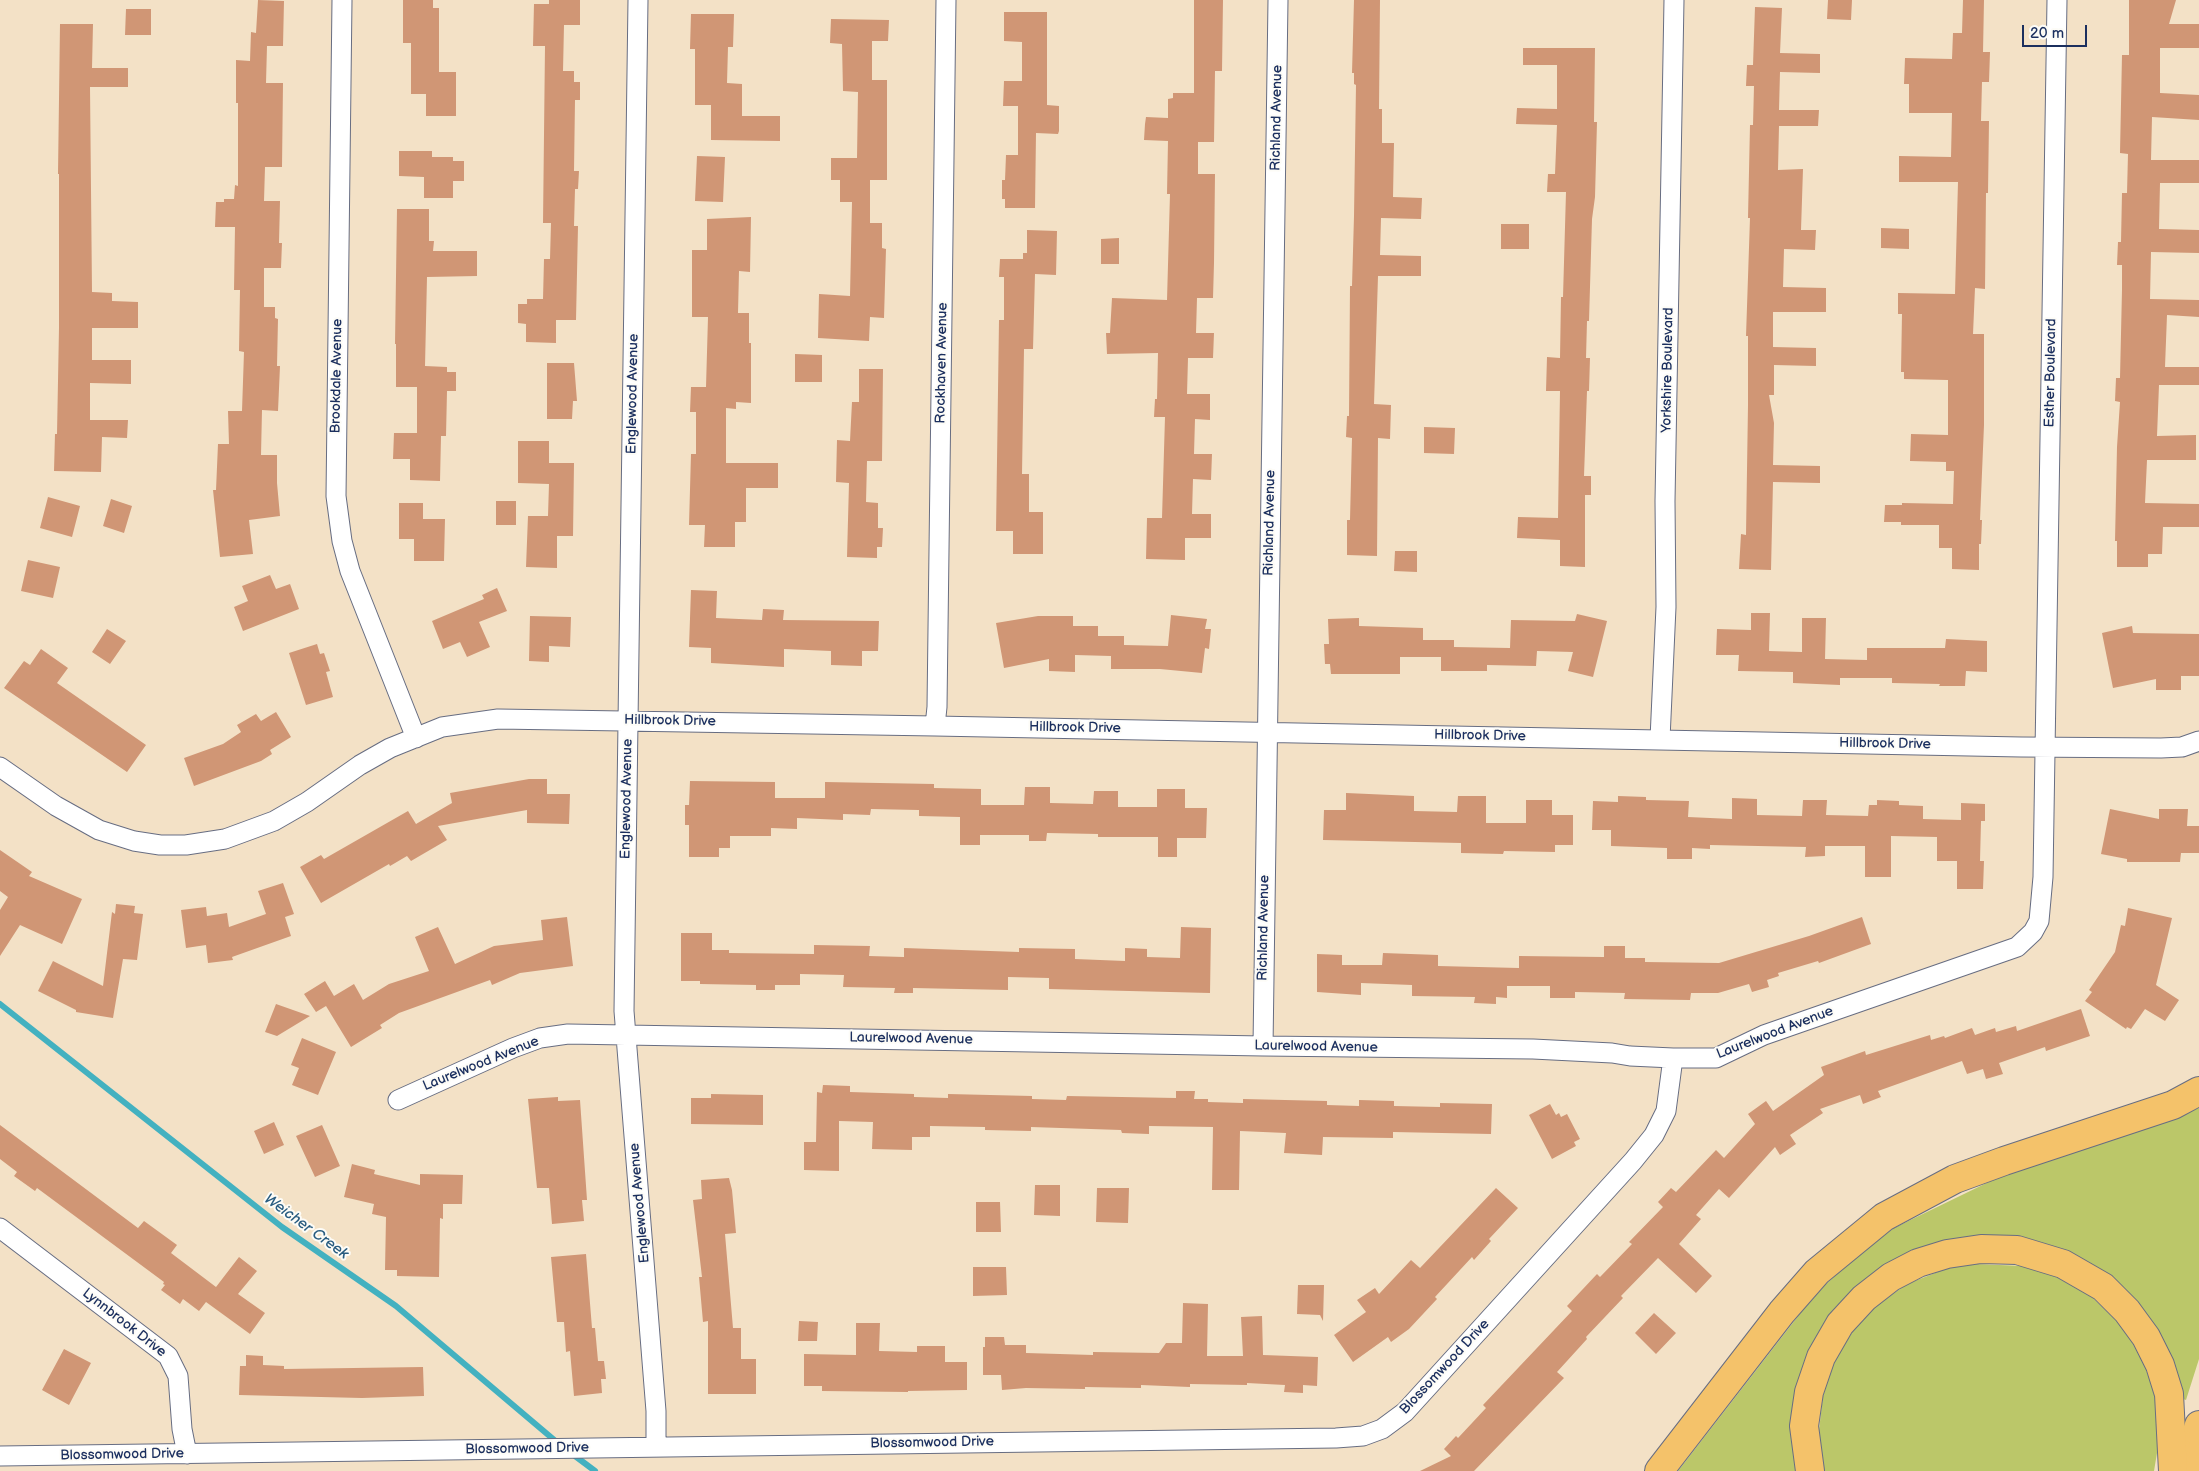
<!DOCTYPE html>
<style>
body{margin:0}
#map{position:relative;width:2199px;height:1471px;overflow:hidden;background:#f3e1c6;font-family:"Balsamiq Sans",sans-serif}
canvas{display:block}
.scale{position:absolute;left:2022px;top:25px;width:65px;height:22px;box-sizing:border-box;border:2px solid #1b2f5e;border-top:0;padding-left:6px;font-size:15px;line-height:18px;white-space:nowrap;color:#1b2f5e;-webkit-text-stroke:4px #fdfcf7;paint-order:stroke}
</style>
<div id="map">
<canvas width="2199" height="1471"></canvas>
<div class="scale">20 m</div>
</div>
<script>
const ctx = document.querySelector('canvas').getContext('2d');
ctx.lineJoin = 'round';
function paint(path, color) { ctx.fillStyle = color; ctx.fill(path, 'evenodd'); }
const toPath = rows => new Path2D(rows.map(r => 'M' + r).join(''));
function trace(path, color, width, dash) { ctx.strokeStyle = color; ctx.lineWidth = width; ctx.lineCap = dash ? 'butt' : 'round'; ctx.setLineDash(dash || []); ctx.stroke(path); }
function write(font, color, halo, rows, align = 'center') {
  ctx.font = font + ' "Balsamiq Sans",sans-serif'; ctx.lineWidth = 4; ctx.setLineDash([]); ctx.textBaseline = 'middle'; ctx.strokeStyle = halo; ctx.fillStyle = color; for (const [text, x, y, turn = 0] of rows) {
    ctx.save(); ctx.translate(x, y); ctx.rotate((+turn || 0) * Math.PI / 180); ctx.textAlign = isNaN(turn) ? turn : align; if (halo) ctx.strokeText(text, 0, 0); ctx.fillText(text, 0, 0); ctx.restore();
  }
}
paint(toPath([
 [2199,1108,2199,1359,2186,1400,2183,1399,2148,1319,1996,1239,1838,1312,1799,1471,1678,1471,1802,1311,1825,1285,1858,1255,1894,1228,1999,1177,2154,1126],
 [1977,1264,2022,1266,2051,1274,2091,1296,2126,1330,2146,1369,2156,1400,2158,1447,2154,1471,1823,1471,1819,1430,1823,1396,1834,1361,1853,1331,1872,1309,1907,1284,1948,1268]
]), '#bbc769');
trace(toPath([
 [0,1004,282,1227,396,1306,559,1444],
 [571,1453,595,1471]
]), '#43b1c0', 6);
paint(toPath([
 [258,0,284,1,283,46,267,46,266,83,283,83,282,167,265,167,264,201,280,201,279,243,282,243,281,268,264,268,264,307,275,307,275,318,278,319,277,366,280,366,278,411,262,410,261,455,277,455,277,483,280,516,249,520,253,554,220,557,213,490,216,490,218,444,229,444,228,411,242,411,244,352,239,351,240,290,234,290,235,227,215,227,216,202,224,202,224,199,234,199,235,185,238,186,238,103,236,103,236,60,250,61,251,32,256,33],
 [403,0,433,0,433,8,439,8,439,72,456,72,456,116,426,116,426,94,411,94,411,43,403,43],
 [549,0,580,0,580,25,564,25,563,71,574,71,574,82,580,82,580,100,575,100,574,171,579,171,578,189,575,189,574,226,578,226,576,320,556,320,556,343,526,342,526,324,518,323,518,304,527,304,527,299,543,299,544,259,550,259,551,223,543,223,545,46,533,46,534,4,549,4],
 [1194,0,1223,0,1222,71,1215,71,1214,142,1198,142,1198,174,1215,174,1214,263,1213,298,1197,298,1196,333,1214,333,1213,358,1188,358,1187,394,1210,394,1210,420,1195,419,1194,454,1212,454,1211,480,1193,479,1192,514,1211,514,1211,538,1185,538,1185,560,1146,559,1147,518,1162,518,1165,417,1154,417,1155,399,1157,399,1158,353,1107,354,1106,333,1110,333,1112,298,1167,300,1170,194,1167,194,1168,141,1144,140,1145,124,1146,117,1168,118,1168,99,1173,98,1173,93,1194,93],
 [1354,0,1380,0,1379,109,1382,109,1382,143,1394,143,1393,197,1422,198,1421,219,1381,218,1380,255,1421,256,1421,276,1378,276,1374,404,1391,405,1390,439,1378,438,1377,556,1347,555,1347,520,1350,520,1352,438,1346,437,1347,416,1349,416,1350,286,1352,286,1354,216,1356,85,1354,84,1354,73,1352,73],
 [1828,0,1852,0,1851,20,1827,19],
 [1963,0,1984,0,1983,52,1990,52,1989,82,1982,82,1981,121,1989,121,1988,193,1986,193,1985,289,1975,288,1973,334,1984,334,1984,425,1980,520,1982,520,1981,544,1979,544,1979,570,1952,569,1952,548,1939,548,1939,525,1901,525,1901,522,1884,522,1885,505,1902,505,1902,503,1953,504,1954,471,1946,471,1946,462,1910,461,1911,434,1948,435,1948,380,1904,379,1904,372,1901,372,1902,314,1898,314,1898,293,1955,294,1958,182,1899,182,1899,156,1951,157,1952,113,1909,113,1909,84,1904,84,1905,58,1952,59,1953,33,1962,33],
 [2129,0,2176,0,2169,24,2199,24,2199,48,2160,48,2160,93,2199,95,2199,120,2152,117,2151,160,2199,160,2199,183,2160,183,2159,229,2199,230,2199,253,2151,252,2150,299,2199,300,2199,317,2167,315,2165,367,2199,367,2199,385,2159,385,2157,436,2196,435,2196,460,2147,460,2145,503,2199,504,2199,527,2163,527,2162,554,2148,554,2148,567,2117,567,2117,541,2115,541,2117,447,2120,402,2115,401,2116,378,2120,378,2122,290,2122,265,2117,265,2118,242,2121,242,2122,193,2127,193,2128,154,2120,153,2122,55,2129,55],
 [1755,7,1782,8,1780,53,1820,54,1820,73,1780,72,1779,110,1819,110,1818,126,1779,126,1778,170,1803,169,1801,230,1816,230,1815,250,1784,249,1783,287,1826,288,1826,312,1773,312,1773,347,1816,348,1816,366,1774,365,1774,395,1769,395,1774,423,1773,465,1820,466,1820,483,1773,482,1771,570,1739,569,1741,534,1746,535,1748,405,1748,336,1746,336,1750,218,1748,218,1750,125,1753,125,1754,86,1746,86,1747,65,1753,65],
 [126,9,151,9,151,35,125,35],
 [1004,12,1047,12,1047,105,1059,106,1059,131,1058,134,1036,133,1035,208,1005,208,1005,199,1002,199,1002,180,1005,180,1006,155,1018,155,1018,106,1003,106,1004,81,1022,81,1022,42,1004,41],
 [691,14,734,14,733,47,728,47,727,83,742,84,742,116,780,116,780,141,711,140,711,105,695,105,695,49,690,49],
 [831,19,889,20,888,41,872,41,872,80,887,80,887,180,870,180,870,223,882,223,882,248,886,249,884,318,870,317,869,341,818,338,819,294,850,296,852,202,840,202,840,180,831,180,831,158,857,158,858,92,843,91,842,44,830,43],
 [60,24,93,24,92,68,128,68,128,87,90,87,92,292,112,293,112,301,138,302,138,328,92,328,92,360,131,360,131,384,90,383,90,420,128,420,127,438,102,437,101,472,54,471,55,434,57,434,59,328,59,174,58,174],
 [1523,48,1595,48,1594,122,1597,122,1595,197,1592,219,1589,321,1587,321,1586,358,1590,358,1589,391,1587,391,1584,476,1591,476,1591,495,1585,495,1585,567,1560,566,1560,540,1517,538,1518,517,1558,518,1560,391,1546,391,1547,357,1560,358,1561,297,1563,297,1566,192,1547,192,1548,174,1555,174,1557,125,1516,124,1517,108,1557,109,1557,65,1523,65],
 [399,151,432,151,432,157,453,157,453,161,464,161,464,181,453,181,453,198,424,198,424,177,399,176],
 [697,156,725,157,723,202,695,201],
 [397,209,429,209,429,241,434,241,433,251,477,251,477,276,427,277,425,366,447,367,447,372,456,372,456,391,447,391,446,436,441,436,440,481,410,480,410,459,393,459,394,433,417,433,417,387,396,387,396,344,395,344],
 [751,217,750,272,739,271,738,313,749,313,749,343,751,343,751,403,736,402,736,409,726,408,726,463,778,463,778,488,746,488,746,522,735,522,735,547,704,547,705,525,689,525,691,454,696,454,696,412,690,412,691,387,706,387,708,317,692,317,692,250,707,250,707,219],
 [1501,224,1529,224,1529,249,1501,249],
 [1881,228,1909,229,1909,249,1881,248],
 [1027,230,1057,231,1056,275,1035,274,1033,349,1024,349,1022,474,1029,474,1029,512,1043,512,1043,554,1013,554,1013,531,996,531,999,320,1004,320,1004,277,999,277,1000,259,1023,259,1023,253,1027,253],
 [1119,238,1119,264,1101,264,1101,239],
 [795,354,822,355,822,382,795,382],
 [547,363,574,363,577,401,573,401,572,419,547,419],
 [859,369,883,369,882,461,867,461,866,502,878,503,878,528,883,528,882,547,877,547,877,558,847,557,849,483,836,482,837,440,850,441,852,402,859,402],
 [1424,427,1455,428,1454,454,1424,453],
 [518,441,549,441,549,463,574,463,573,536,557,536,557,568,526,567,528,516,548,516,549,484,518,483],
 [48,497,80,506,72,537,40,528],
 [111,499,132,506,124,533,103,526],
 [496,501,516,501,516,525,496,525],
 [399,503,423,503,423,519,445,519,444,561,414,561,414,539,399,539],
 [1395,551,1417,551,1417,572,1394,571],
 [28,560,60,567,53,598,21,591],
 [270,575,276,589,290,584,299,609,243,631,234,607,248,601,242,586],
 [497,588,507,611,479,622,490,647,467,657,460,642,443,649,432,621,484,599,482,595],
 [691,590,717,591,716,618,762,620,763,609,784,610,783,620,879,621,878,651,862,651,862,666,831,665,831,651,784,649,784,667,711,663,711,648,689,647],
 [1751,613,1770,613,1769,651,1802,652,1802,618,1826,618,1825,659,1867,660,1867,648,1945,648,1946,639,1987,641,1987,672,1966,671,1965,686,1939,686,1940,684,1892,683,1892,678,1840,678,1840,685,1793,683,1793,672,1738,671,1739,655,1716,655,1717,629,1751,630],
 [1577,614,1607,621,1593,677,1568,671,1573,652,1537,651,1536,666,1487,665,1487,671,1441,671,1441,657,1400,657,1400,674,1331,674,1330,664,1325,664,1324,644,1329,644,1328,619,1359,618,1359,626,1423,628,1423,640,1454,640,1454,647,1510,648,1511,620,1575,621],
 [1171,615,1207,619,1205,629,1211,629,1209,649,1205,648,1202,673,1160,669,1111,669,1111,656,1075,655,1075,672,1049,671,1049,659,1004,668,996,623,1038,616,1073,616,1073,626,1098,626,1098,636,1124,636,1124,645,1168,646],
 [530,616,571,617,570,647,549,646,549,662,529,661],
 [2132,626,2133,633,2199,634,2199,676,2181,676,2181,690,2156,690,2156,679,2113,688,2102,633],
 [107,629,126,641,110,664,92,652],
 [317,644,320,654,324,653,330,671,326,672,333,697,306,705,289,653],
 [41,649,68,668,57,683,146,745,127,772,4,688,24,661,30,665],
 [276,712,291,737,270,750,272,754,261,761,194,786,184,758,223,744,241,732,237,725,256,714,261,721],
 [529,779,547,779,547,794,570,794,569,824,527,823,527,810,438,826,447,840,411,861,407,856,390,866,389,864,321,903,300,867,321,855,324,859,408,811,416,824,452,803,450,793],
 [690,781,775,782,775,798,825,798,825,782,934,784,934,788,981,789,981,805,1024,805,1025,787,1050,787,1050,803,1093,804,1094,791,1118,791,1118,807,1157,807,1157,789,1185,789,1185,808,1207,808,1206,838,1177,838,1177,857,1158,857,1158,837,1098,837,1098,834,1047,833,1046,841,1029,841,1029,835,980,835,980,845,960,845,960,817,919,816,919,810,871,809,870,815,843,814,843,820,797,818,797,829,771,828,771,836,730,836,730,848,719,848,719,857,689,857,689,825,685,825,685,805,689,805],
 [1346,793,1414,796,1414,811,1457,812,1458,796,1486,796,1486,823,1526,823,1526,800,1552,800,1552,815,1573,815,1573,845,1555,845,1555,852,1504,851,1503,854,1461,853,1461,843,1323,840,1324,810,1346,810],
 [1618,796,1646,797,1646,800,1689,801,1688,817,1732,819,1732,798,1757,799,1757,815,1802,816,1803,800,1827,800,1826,815,1868,816,1869,805,1877,805,1877,800,1899,801,1899,805,1923,806,1923,819,1961,820,1961,803,1985,804,1985,821,1981,821,1980,861,1984,861,1983,889,1957,889,1957,861,1937,861,1937,837,1891,836,1891,877,1865,877,1865,846,1825,846,1825,856,1805,857,1806,847,1710,845,1710,849,1692,848,1692,859,1667,859,1667,848,1611,846,1611,830,1592,830,1593,801,1618,802],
 [2110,809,2159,819,2159,809,2188,809,2187,826,2199,826,2199,853,2181,853,2180,862,2127,862,2127,859,2101,854],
 [0,850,32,872,29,876,82,899,62,944,20,925,0,956,0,910,8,897,0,891],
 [283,883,294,914,285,917,291,936,232,957,233,960,208,963,206,945,186,948,181,910,206,907,207,916,227,913,229,927,266,914,258,891],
 [116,904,135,906,134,913,143,914,137,960,123,959,113,1018,76,1012,76,1010,38,991,53,961,103,986,112,912,115,914],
 [2128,908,2172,918,2156,985,2179,1000,2165,1021,2145,1009,2131,1029,2127,1027,2126,1029,2085,1001,2092,992,2089,990,2115,952,2121,925,2125,926],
 [567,917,573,966,520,973,492,985,490,980,399,1013,380,1025,382,1028,351,1047,326,1006,316,1012,304,994,325,981,334,996,354,984,363,1000,389,984,429,971,415,937,438,927,455,964,494,946,543,940,541,920],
 [1862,917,1871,944,1819,963,1818,961,1778,973,1779,976,1767,980,1769,987,1752,992,1749,984,1718,993,1691,993,1690,1000,1624,999,1625,993,1575,992,1575,998,1550,998,1550,986,1507,986,1507,998,1496,997,1496,1004,1474,1003,1475,997,1412,996,1412,985,1361,983,1361,995,1317,992,1317,954,1342,955,1342,965,1382,965,1383,953,1438,955,1438,966,1519,968,1519,956,1604,957,1604,946,1625,946,1625,958,1645,958,1645,962,1719,963,1809,936],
 [1181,927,1211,928,1210,993,1049,989,1049,978,1008,977,1008,990,913,988,913,993,894,993,895,988,843,987,844,975,800,974,800,985,775,985,775,990,756,990,756,985,700,984,700,981,681,981,681,933,712,933,712,950,729,950,729,953,814,954,814,945,870,946,869,956,904,957,904,948,1019,952,1019,948,1075,949,1075,959,1125,961,1125,948,1147,949,1147,957,1180,958],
 [276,1004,310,1016,277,1036,265,1032],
 [2081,1009,2090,1036,2046,1051,2045,1047,1999,1063,2003,1074,1986,1079,1983,1069,1967,1074,1962,1061,1878,1091,1881,1097,1863,1104,1860,1095,1820,1109,1823,1113,1790,1135,1796,1144,1780,1155,1775,1147,1729,1198,1719,1189,1696,1215,1701,1219,1679,1244,1712,1276,1696,1293,1658,1258,1621,1296,1623,1298,1586,1337,1587,1339,1557,1372,1564,1378,1474,1471,1420,1471,1451,1456,1444,1449,1456,1436,1458,1438,1486,1408,1483,1405,1572,1311,1567,1306,1597,1274,1600,1277,1632,1244,1629,1242,1663,1207,1658,1202,1671,1188,1676,1192,1716,1150,1724,1158,1755,1124,1748,1114,1766,1101,1773,1111,1824,1075,1821,1067,1865,1051,1866,1055,1930,1035,1931,1040,1944,1036,1945,1038,1972,1028,1975,1035,1995,1028,1996,1032,2016,1026,2017,1031],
 [302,1038,336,1052,318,1095,292,1085,299,1068,291,1065],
 [823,1085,850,1086,850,1092,914,1094,914,1097,948,1098,948,1094,1032,1096,1032,1099,1066,1100,1067,1096,1176,1098,1176,1091,1195,1091,1194,1099,1208,1099,1208,1102,1243,1103,1243,1099,1327,1101,1327,1105,1359,1106,1359,1100,1394,1101,1394,1106,1440,1107,1440,1103,1492,1104,1491,1134,1393,1132,1393,1138,1323,1137,1322,1155,1284,1153,1286,1133,1240,1131,1239,1190,1212,1190,1213,1127,1149,1126,1149,1134,1122,1133,1121,1130,1031,1127,1031,1131,985,1130,985,1127,930,1126,930,1137,912,1137,912,1150,872,1149,873,1122,839,1121,839,1171,804,1170,804,1142,816,1142,817,1092,822,1093],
 [711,1094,763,1095,763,1125,691,1124,691,1098,711,1098],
 [558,1097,558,1101,580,1100,587,1200,582,1200,584,1221,552,1224,549,1188,537,1188,528,1099],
 [1550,1104,1556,1115,1559,1113,1561,1117,1567,1114,1580,1139,1574,1142,1576,1146,1552,1159,1529,1115],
 [274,1122,284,1145,264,1154,254,1131],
 [0,1125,138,1228,144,1221,177,1245,171,1253,216,1287,239,1257,257,1271,238,1294,265,1313,250,1334,206,1302,199,1311,183,1299,180,1304,161,1290,165,1285,163,1284,164,1282,37,1188,35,1191,14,1176,17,1172,0,1159],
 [322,1125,340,1166,315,1177,296,1136],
 [352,1164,375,1170,374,1174,420,1185,420,1174,463,1175,462,1204,443,1204,443,1219,440,1218,439,1277,397,1276,397,1270,385,1270,386,1217,372,1214,374,1204,344,1197],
 [729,1178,732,1190,736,1233,725,1234,733,1328,741,1328,741,1359,756,1359,756,1394,708,1394,708,1321,703,1322,699,1277,702,1277,693,1200,702,1199,701,1180],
 [1035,1185,1060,1185,1060,1216,1034,1215],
 [1097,1188,1129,1188,1128,1223,1096,1222],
 [1496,1188,1518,1208,1489,1239,1491,1241,1474,1260,1472,1257,1435,1297,1437,1299,1409,1329,1391,1342,1388,1337,1353,1362,1334,1335,1366,1312,1357,1300,1375,1288,1379,1294,1411,1260,1420,1268],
 [976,1202,1000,1202,1001,1232,976,1232],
 [586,1254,592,1328,595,1328,598,1361,604,1361,606,1379,601,1379,602,1393,574,1396,570,1351,566,1352,564,1322,557,1322,551,1257],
 [973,1267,1006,1267,1007,1295,973,1296],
 [1298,1285,1324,1285,1323,1321,1320,1315,1297,1314],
 [1183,1303,1208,1304,1207,1356,1243,1356,1241,1317,1262,1316,1263,1355,1318,1357,1317,1386,1303,1385,1303,1393,1284,1392,1285,1385,1247,1383,1247,1385,1190,1384,1190,1387,1141,1385,1141,1388,1085,1387,1085,1389,1026,1388,1002,1390,1001,1375,983,1375,983,1347,985,1347,985,1337,1004,1337,1005,1345,1026,1345,1026,1353,1093,1355,1093,1352,1159,1353,1166,1343,1182,1343],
 [1654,1313,1676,1333,1656,1354,1635,1333],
 [799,1321,818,1322,817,1341,798,1341],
 [856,1323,880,1323,879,1351,917,1352,917,1346,945,1346,945,1362,967,1362,967,1390,908,1391,908,1392,822,1391,822,1386,804,1386,804,1354,856,1355],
 [64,1349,91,1363,69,1405,42,1390],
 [246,1355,263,1356,263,1365,284,1366,284,1369,423,1367,424,1396,362,1398,239,1395,240,1366,246,1366]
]), '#d09675');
const street = toPath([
 [342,0,336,496,342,541,350,571,416,738],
 [638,0,624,1011,656,1411,656,1447],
 [935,726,937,707,946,0],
 [1660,739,1666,607,1665,501,1674,0],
 [0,767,56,806,99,830,134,841,160,845,186,845,225,839,274,821,307,802,360,765,390,748,442,727,498,719,935,726,2021,747,2161,748,2182,747,2199,741],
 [1263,1046,1278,0],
 [398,1100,513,1048,540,1038,568,1034,1263,1046,1533,1049,1612,1053,1630,1056,1673,1058,1716,1058,1764,1035,2017,947,2033,932,2039,921,2043,877,2057,0],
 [0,1228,168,1356,178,1376,182,1429,187,1454],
 [0,1456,1336,1438,1363,1436,1382,1429,1405,1412,1633,1161,1654,1135,1666,1111,1673,1058]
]);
const primary = toPath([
 [2185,1471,2199,1425]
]);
const highway = toPath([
 [1659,1471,1782,1312,1817,1272,1884,1217,1955,1179,2004,1161,2173,1105,2199,1091],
 [1810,1471,1804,1426,1809,1392,1821,1357,1840,1324,1864,1298,1891,1277,1918,1263,1947,1254,1981,1249,2017,1250,2063,1264,2103,1287,2127,1311,2146,1337,2160,1365,2169,1394,2173,1471]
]);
trace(street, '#676d82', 21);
trace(primary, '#676d82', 30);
trace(highway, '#676d82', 30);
trace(street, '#fff', 19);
trace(primary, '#f4c26a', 28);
trace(highway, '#f4c26a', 28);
write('14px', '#1b2f5e', '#fdfcf7', [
 ["Richland Avenue",1277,118,-89],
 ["Rockhaven Avenue",942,363,-89],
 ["Yorkshire Boulevard",1668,370,-89],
 ["Esther Boulevard",2051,373,-89],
 ["Brookdale Avenue",337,376,-89],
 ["Englewood Avenue",633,394,-89],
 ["Richland Avenue",1270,523,-89],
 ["Hillbrook Drive",670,721,1],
 ["Hillbrook Drive",1075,728,1],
 ["Hillbrook Drive",1480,736,1],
 ["Hillbrook Drive",1885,744,1],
 ["Englewood Avenue",627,799,-89],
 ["Richland Avenue",1264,928,-89],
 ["Laurelwood Avenue",1775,1033,-21],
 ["Laurelwood Avenue",911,1039,1],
 ["Laurelwood Avenue",1316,1047,1],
 ["Laurelwood Avenue",481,1064,-22],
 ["Englewood Avenue",640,1203,-95],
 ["Lynnbrook Drive",124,1323,38],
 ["Blossomwood Drive",1445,1367,-47],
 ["Blossomwood Drive",932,1443,-1],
 ["Blossomwood Drive",527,1449,-1],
 ["Blossomwood Drive",122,1455,-1]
]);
write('italic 15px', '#295c80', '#fdfcf7', [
 ["Weicher Creek",306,1227,36]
]);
</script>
